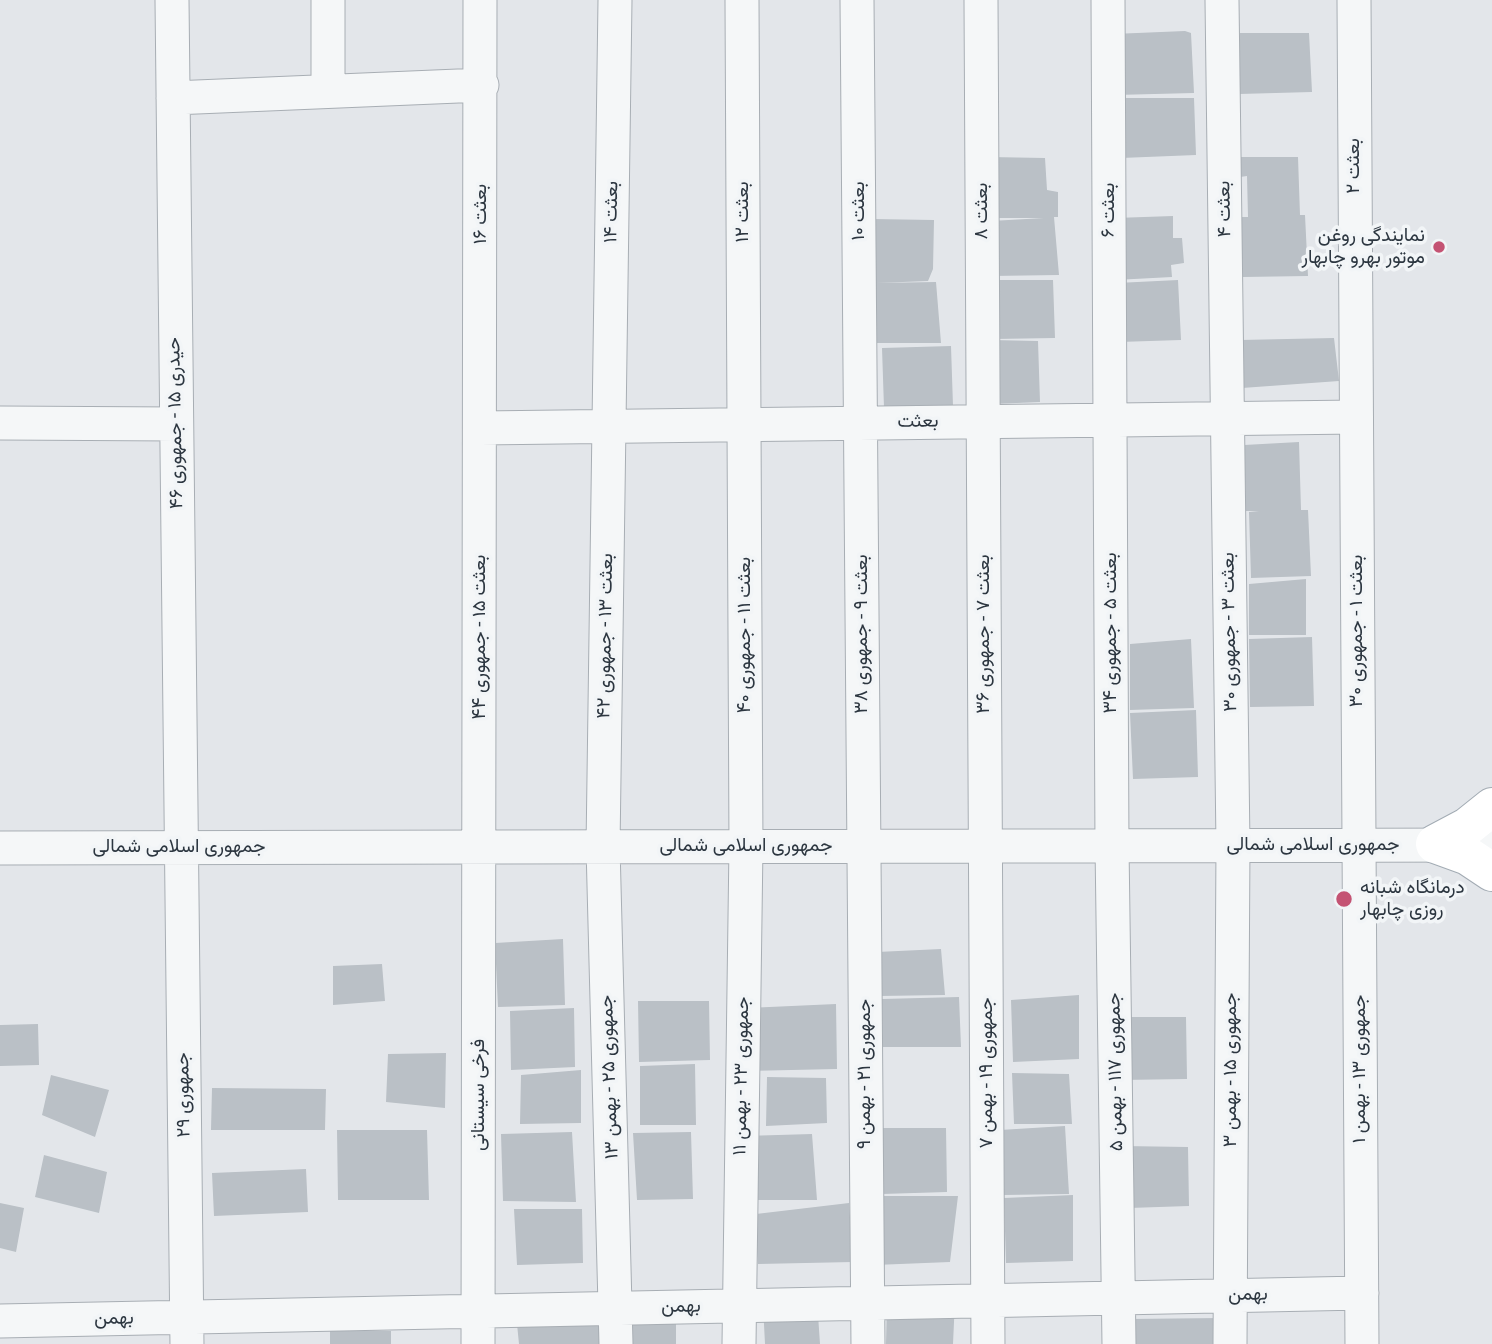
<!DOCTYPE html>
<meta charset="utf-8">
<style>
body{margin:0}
canvas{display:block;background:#e3e6ea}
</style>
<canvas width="1492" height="1344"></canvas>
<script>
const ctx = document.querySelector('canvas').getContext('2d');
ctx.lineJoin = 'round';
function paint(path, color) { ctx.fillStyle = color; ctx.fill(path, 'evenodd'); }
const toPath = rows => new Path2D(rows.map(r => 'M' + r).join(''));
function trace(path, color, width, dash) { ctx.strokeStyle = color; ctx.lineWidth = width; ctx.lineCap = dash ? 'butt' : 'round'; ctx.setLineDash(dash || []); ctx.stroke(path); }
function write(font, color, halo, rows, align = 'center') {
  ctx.font = font + ' Roboto,Vazirmatn,sans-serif'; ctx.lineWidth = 7; ctx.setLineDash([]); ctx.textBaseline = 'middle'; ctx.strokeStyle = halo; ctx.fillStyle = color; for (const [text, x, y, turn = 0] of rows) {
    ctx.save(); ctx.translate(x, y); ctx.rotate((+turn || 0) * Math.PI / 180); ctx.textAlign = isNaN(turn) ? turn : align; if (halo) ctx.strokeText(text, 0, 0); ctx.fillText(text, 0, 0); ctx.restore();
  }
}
paint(toPath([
 [1185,31,1191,33,1194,93,1115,95,1113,34],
 [1240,33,1309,33,1312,92,1239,94],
 [1119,98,1194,98,1196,155,1121,158],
 [989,157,1045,158,1047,190,1058,192,1058,217,1054,217,1059,275,991,276,991,221,1044,218,989,218],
 [1241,157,1298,157,1300,215,1305,215,1308,276,1243,277,1240,217,1248,217,1247,176,1240,177],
 [1173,216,1173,238,1182,238,1184,263,1171,265,1172,277,1115,280,1125,259,1126,230,1114,230,1115,218],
 [872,219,934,220,933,269,928,281,877,283,936,282,941,343,870,343],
 [995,280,1053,280,1055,338,994,339],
 [1178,280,1181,340,1119,342,1117,283],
 [1334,338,1339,381,1242,388,1240,340],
 [991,340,1038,341,1040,402,993,404],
 [951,346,953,406,884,408,882,348],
 [1299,442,1301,510,1308,510,1311,576,1251,578,1249,512,1259,511,1246,511,1244,445],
 [1306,579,1306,635,1249,635,1249,584],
 [1312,637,1314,706,1250,707,1249,639],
 [1191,639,1194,708,1130,710,1130,644],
 [1196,710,1198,777,1133,779,1130,713],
 [563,939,565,1005,498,1007,495,943],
 [941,949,945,995,879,996,877,952],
 [382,964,385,1001,333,1005,333,966],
 [1079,995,1079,1059,1013,1062,1011,1000],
 [959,997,961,1047,883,1047,882,999],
 [638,1001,709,1001,710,1060,639,1062],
 [836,1004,837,1069,746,1071,747,1008],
 [574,1008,575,1067,511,1070,510,1011],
 [1121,1017,1186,1017,1187,1079,1121,1080],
 [38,1024,39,1065,0,1066,0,1025],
 [446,1053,445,1108,386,1102,388,1054],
 [695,1064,696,1125,640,1125,640,1066],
 [581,1070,581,1123,520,1124,521,1075],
 [1012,1073,1069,1074,1072,1124,1014,1124],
 [51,1075,109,1090,95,1137,42,1115],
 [767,1077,826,1078,827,1123,766,1126],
 [212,1088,326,1089,325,1130,211,1130],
 [1065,1126,1069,1194,1004,1195,1000,1130],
 [882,1128,946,1128,947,1192,882,1194],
 [337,1130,427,1130,429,1200,338,1200],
 [572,1132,576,1202,503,1201,501,1134],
 [691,1132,693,1199,637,1200,633,1133],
 [812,1134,817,1200,745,1200,744,1136],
 [1123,1146,1188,1147,1189,1206,1129,1208],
 [44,1155,107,1172,99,1213,35,1197],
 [306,1169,308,1212,214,1216,212,1173],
 [1073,1195,1073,1261,1006,1263,1004,1198],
 [873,1196,958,1196,950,1262,875,1265],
 [0,1203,24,1208,16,1252,0,1248],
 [849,1203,853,1262,758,1264,756,1214],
 [514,1209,582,1209,583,1263,517,1265],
 [606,1299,608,1344,519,1344,515,1304],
 [817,1300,820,1344,765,1344,763,1305],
 [955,1300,953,1344,886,1344,887,1301],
 [1221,1318,1220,1344,1128,1344,1128,1319],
 [631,1324,676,1324,676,1344,631,1344],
 [330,1331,391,1331,391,1344,330,1344]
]), '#bac0c6');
const minor = toPath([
 [172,0,187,1344],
 [615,0,603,847,616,1344],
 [857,0,868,1344],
 [981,0,988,1344],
 [1108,0,1112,846,1119,1344],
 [1222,0,1233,845,1230,1344],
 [1354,0,1362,1344],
 [328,91,328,0],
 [173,98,482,85],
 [0,423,176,424],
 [481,428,1356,417],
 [0,848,1492,845],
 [0,1321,1362,1293],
 [478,1344,480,0],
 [739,1344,746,846,742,0]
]);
const major = toPath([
 [1435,844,1467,827,1492,807],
 [1435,844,1468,856,1492,872]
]);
trace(minor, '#a8aeb4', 35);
trace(major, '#a3acb4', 40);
trace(minor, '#f5f7f8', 33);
trace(major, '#fff', 38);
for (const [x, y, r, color] of [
 [1439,247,7,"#c45373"],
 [1344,899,9,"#c45373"]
]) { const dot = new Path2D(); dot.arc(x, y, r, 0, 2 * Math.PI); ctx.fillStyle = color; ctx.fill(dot); trace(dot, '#f2f5f7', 2.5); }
write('19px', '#2c3640', '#f2f5f7', [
 ["بعثت ۲",1354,166,-90],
 ["بعثت ۴",1225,209,-91],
 ["بعثت ۶",1109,210,-90],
 ["بعثت ۱۰",859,211,-90],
 ["بعثت ۸",982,211,-90],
 ["بعثت ۱۴",612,212,-89],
 ["بعثت ۱۲",743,212,-90],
 ["بعثت ۱۶",481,214,-90],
 ["بعثت",918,422,-1],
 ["حیدری ۱۵ - جمهوری ۴۶",176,423,-91],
 ["بعثت ۱ - جمهوری ۳۰",1357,631,-90],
 ["بعثت ۳ - جمهوری ۳۰",1230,632,-91],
 ["بعثت ۵ - جمهوری ۳۴",1111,633,-90],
 ["بعثت ۹ - جمهوری ۳۸",862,634,-90],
 ["بعثت ۷ - جمهوری ۳۶",984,634,-90],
 ["بعثت ۱۱ - جمهوری ۴۰",745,635,-90],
 ["بعثت ۱۳ - جمهوری ۴۲",606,636,-89],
 ["بعثت ۱۵ - جمهوری ۴۴",480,637,-90],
 ["جمهوری اسلامی شمالی",1313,845],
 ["جمهوری اسلامی شمالی",746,846],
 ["جمهوری اسلامی شمالی",179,847],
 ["جمهوری ۱۳ - بهمن ۱",1360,1069,-90],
 ["جمهوری ۱۵ - بهمن ۳",1231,1070,-90],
 ["جمهوری ۱۱۷ - بهمن ۵",1116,1072,-91],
 ["جمهوری ۱۹ - بهمن ۷",987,1073,-90],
 ["جمهوری ۲۱ - بهمن ۹",865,1074,-90],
 ["جمهوری ۲۳ - بهمن ۱۱",742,1076,-89],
 ["جمهوری ۲۵ - بهمن ۱۳",610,1077,-92],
 ["جمهوری ۲۹",184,1095,-91],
 ["فرخی سیستانی",479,1095,-90],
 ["بهمن",1248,1295,-1],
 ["بهمن",681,1307,-1],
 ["بهمن",114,1319,-1]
]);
write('19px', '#2c3640', '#f2f5f7', [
 ["نمایندگی روغن",1425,236],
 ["موتور بهرو چابهار",1425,258],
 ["درمانگاه شبانه",1360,888,"left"],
 ["روزی چابهار",1360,910,"left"]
], 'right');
</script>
